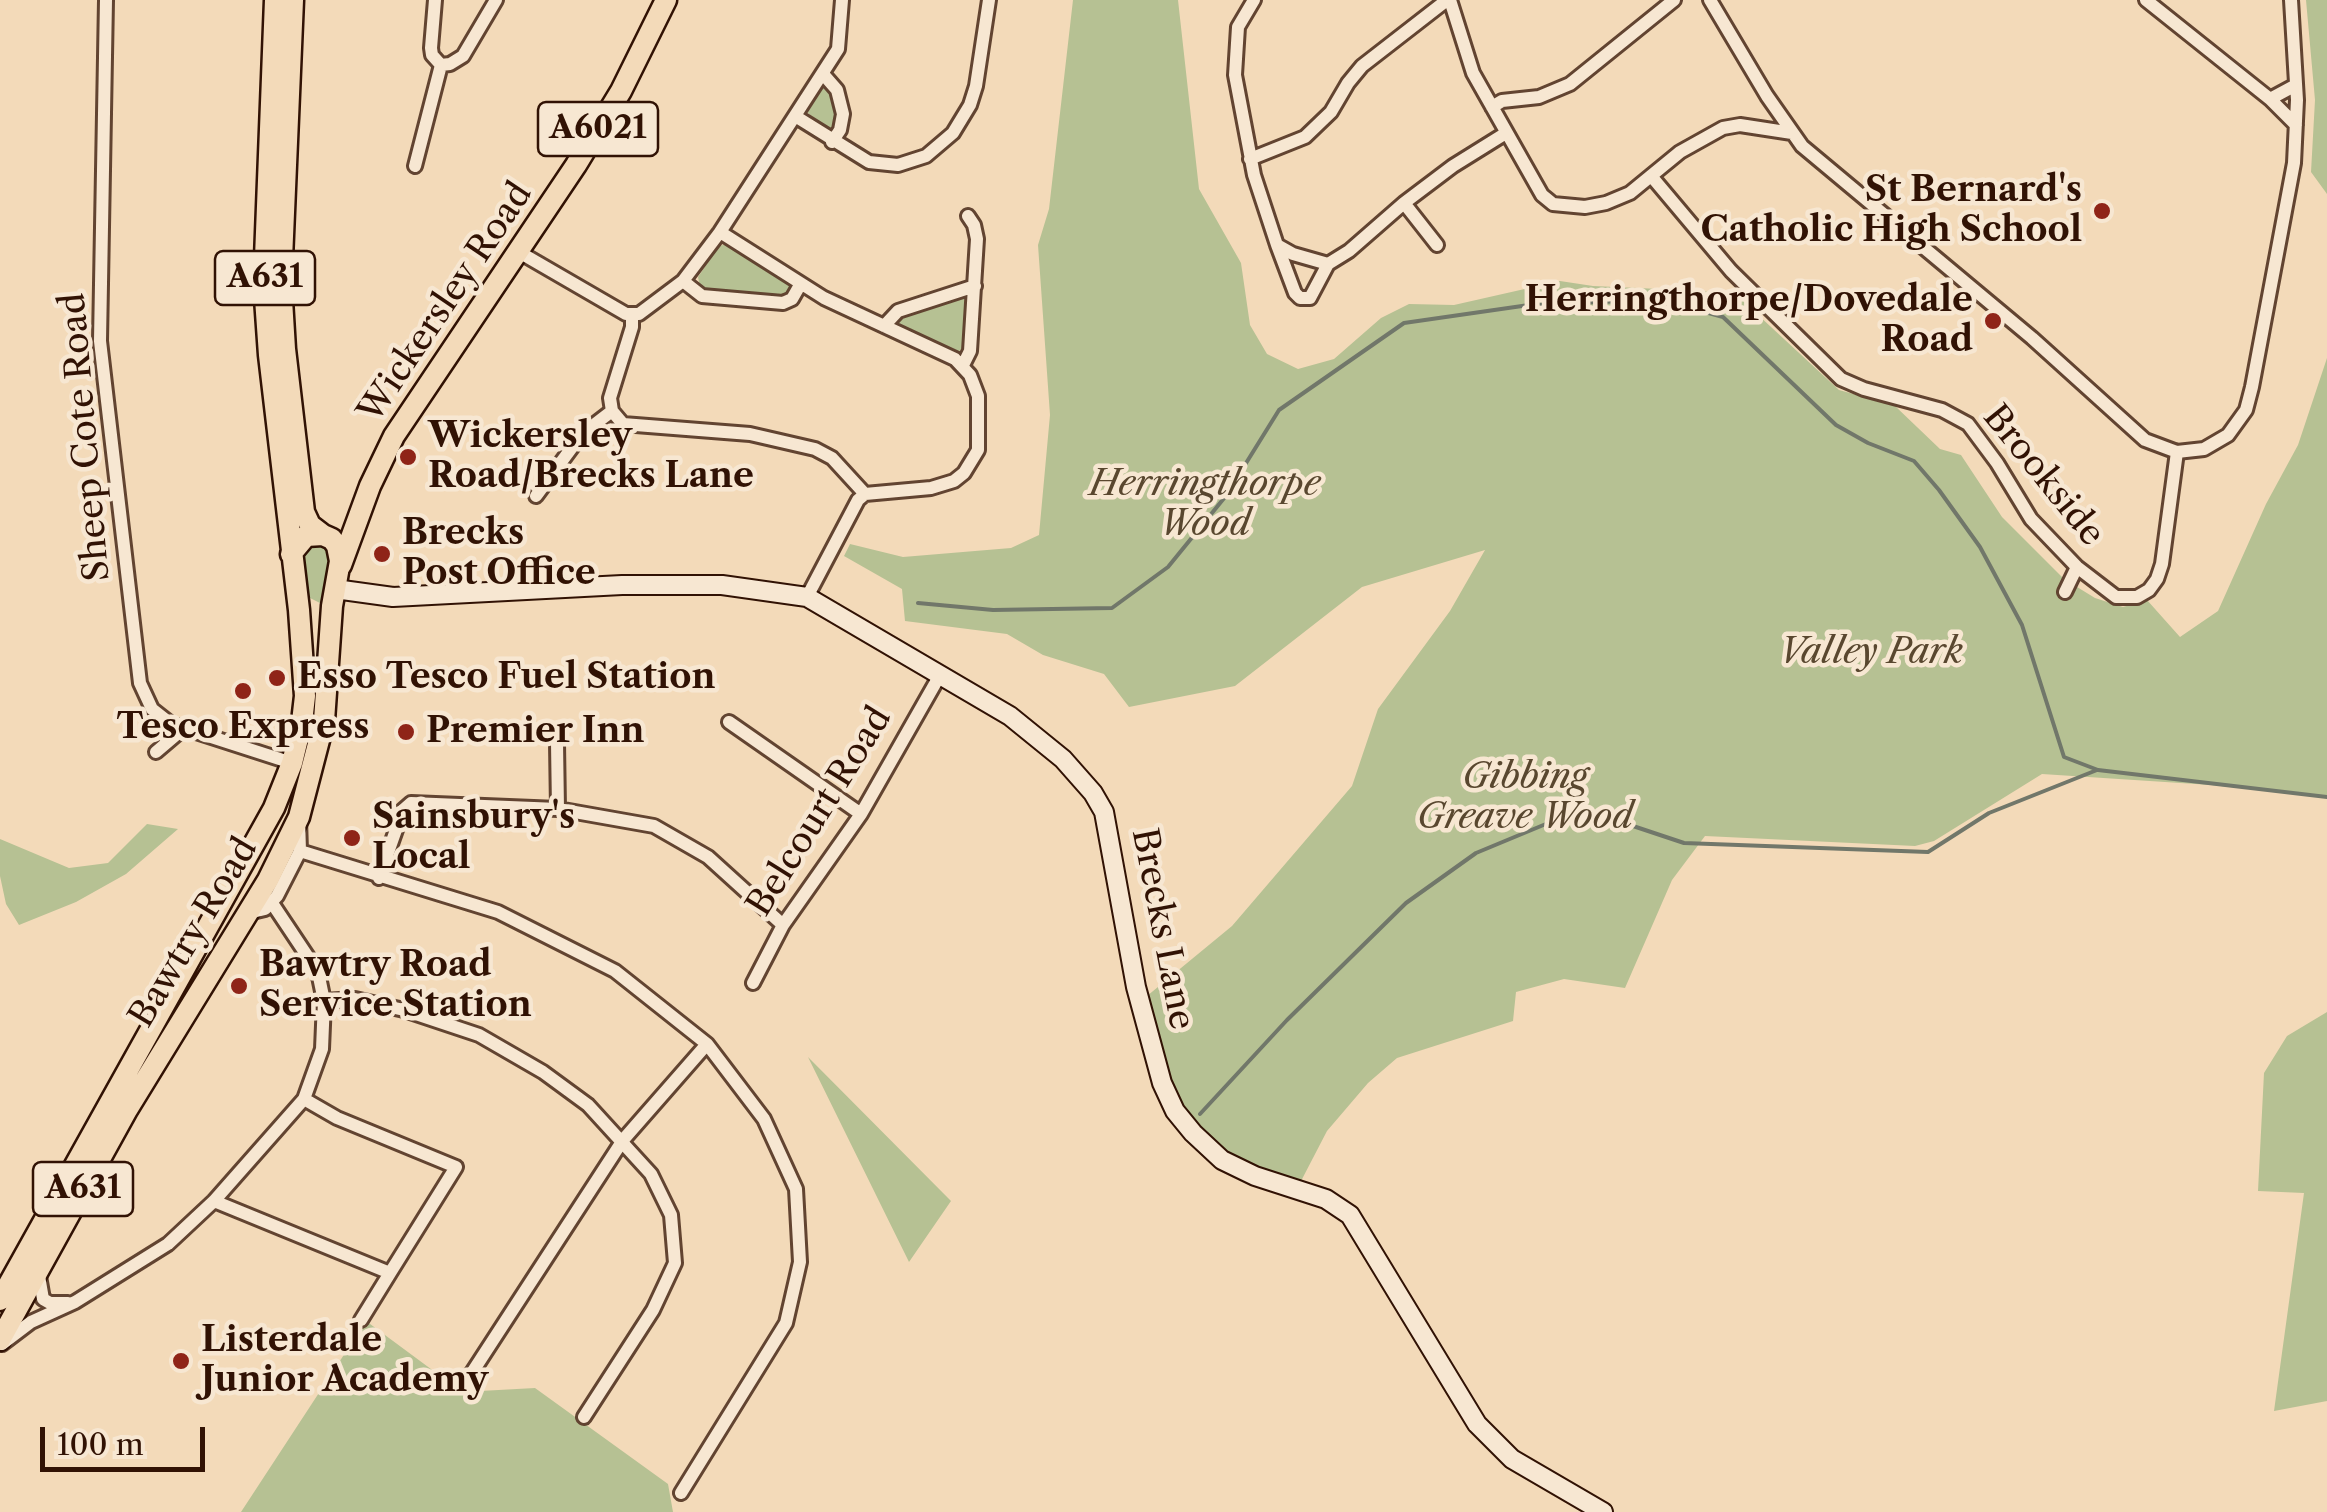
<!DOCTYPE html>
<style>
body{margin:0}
#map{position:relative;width:2327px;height:1512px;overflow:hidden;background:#f3dab9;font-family:"Libre Caslon Text",serif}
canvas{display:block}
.scale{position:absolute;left:40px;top:1427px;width:165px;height:45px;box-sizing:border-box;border:5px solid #311204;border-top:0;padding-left:12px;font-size:30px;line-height:35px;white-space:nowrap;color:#311204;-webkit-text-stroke:8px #f7e7d2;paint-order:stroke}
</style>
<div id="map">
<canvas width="2327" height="1512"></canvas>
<div class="scale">100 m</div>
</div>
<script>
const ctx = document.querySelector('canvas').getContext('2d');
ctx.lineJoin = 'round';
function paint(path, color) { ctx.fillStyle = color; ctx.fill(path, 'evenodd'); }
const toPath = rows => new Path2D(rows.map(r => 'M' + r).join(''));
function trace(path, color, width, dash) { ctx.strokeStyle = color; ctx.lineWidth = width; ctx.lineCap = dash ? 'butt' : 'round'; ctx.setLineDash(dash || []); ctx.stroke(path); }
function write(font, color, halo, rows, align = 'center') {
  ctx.font = font + ' "Libre Caslon Text",serif'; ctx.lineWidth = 9; ctx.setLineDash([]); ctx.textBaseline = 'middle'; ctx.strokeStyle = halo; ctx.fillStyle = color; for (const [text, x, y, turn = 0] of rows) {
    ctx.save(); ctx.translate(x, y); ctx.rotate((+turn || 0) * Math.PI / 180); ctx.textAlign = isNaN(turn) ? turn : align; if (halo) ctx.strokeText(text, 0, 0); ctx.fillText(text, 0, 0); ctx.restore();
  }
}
paint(toPath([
 [1073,0,1178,0,1199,189,1241,263,1250,325,1267,354,1298,369,1334,359,1381,318,1409,304,1454,305,1560,281,1593,286,1704,291,1743,301,1839,390,1894,405,1940,449,1961,455,2002,517,2064,579,2095,598,2123,607,2147,600,2180,637,2218,611,2266,504,2298,445,2327,358,2327,797,2211,785,2042,774,1934,841,1915,846,1705,836,1672,880,1625,988,1564,979,1516,992,1513,1021,1397,1058,1368,1083,1327,1131,1300,1183,1262,1173,1234,1158,1206,1136,1183,1110,1164,1073,1147,996,1232,926,1352,786,1378,709,1450,611,1485,550,1362,587,1235,686,1129,707,1104,674,1043,655,1007,634,905,621,902,589,844,556,850,544,903,557,1011,548,1039,535,1050,415,1038,245,1049,209],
 [2306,0,2327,0,2327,194,2311,172,2315,100],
 [827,87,832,90,840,119,830,132,808,113,808,107,822,88],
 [727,244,791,285,789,296,783,299,705,291,700,287,698,277,719,246],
 [966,295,969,297,966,343,957,354,894,324,897,316],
 [317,543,327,547,333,558,326,598,320,603,304,595,300,560,303,552],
 [147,824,178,829,126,874,76,902,19,925,6,904,0,876,0,839,69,868,108,863],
 [2327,1012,2327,1401,2274,1411,2304,1193,2258,1191,2264,1073,2287,1036],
 [808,1057,951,1201,909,1262],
 [366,1321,462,1392,535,1388,668,1484,673,1512,241,1512]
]), '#b6c193');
trace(toPath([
 [918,603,993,610,1112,608,1168,567,1225,497,1279,410,1404,323,1529,305,1624,301,1687,307,1723,317,1836,425,1868,443,1914,461,1939,490,1980,547,2022,625,2064,757,2098,770,2327,797],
 [1200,1114,1287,1020,1406,903,1476,853,1582,809,1684,843,1928,852,1989,813,2097,770]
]), '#71776a', 4);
const street = toPath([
 [106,0,100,341,140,683,152,709,171,724,292,763],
 [435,0,431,48,432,55,441,65],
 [1254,0,1238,27,1235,75,1254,175,1277,245,1295,293,1300,298,1310,298,1328,264,1349,251,1404,203,1453,166,1506,133],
 [1450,0,1473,73,1542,195,1553,204,1585,207,1606,203,1630,193,1680,152,1723,128,1740,125,1792,133],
 [1710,0,1767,96,1802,146,2032,338,2145,440,2177,452,2204,449,2228,435,2246,410,2252,387,2294,163,2297,100,2291,0],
 [2146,0,2270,99,2296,125],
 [441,65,450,64,463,56,496,0],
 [823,74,837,90,843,114,840,130,832,142],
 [2270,99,2296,85],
 [1492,107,1502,101,1539,97,1570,84,1674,0],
 [795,116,869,162,898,165,926,156,953,133,970,105,976,86,989,0],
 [1250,159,1305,137,1331,112,1348,83,1362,66,1447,0],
 [415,166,441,65],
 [1652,177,1731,271,1841,379,1864,389,1942,410,1968,424,1997,463,2031,519,2077,567,2116,597,2137,597,2149,590,2157,579,2162,564,2177,452],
 [1404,203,1437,245],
 [720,232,824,298,955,359,970,375,978,396,978,450,964,473,954,481,931,488,865,494,858,500,807,597],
 [1277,245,1293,254,1328,264],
 [519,252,626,314,639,314,683,281,720,232,838,49,842,0],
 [683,281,702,296,783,303,792,299,800,285],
 [632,315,632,327,610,398,612,411,623,424,750,434,815,449,832,458,865,494],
 [884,326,898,311,975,286],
 [963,365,970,351,977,239,974,225,968,216],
 [536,496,582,434,612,411],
 [2065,592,2077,567],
 [729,722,861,814],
 [557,743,558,809],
 [156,752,183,729],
 [300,851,498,912,615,971,707,1044,764,1119,796,1189,800,1262,786,1323,681,1493],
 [379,878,403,810,411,803,558,809,654,826,708,857,783,925],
 [248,913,265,909,277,896,300,851,299,819],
 [753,983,783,925,861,814,940,675],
 [324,1001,355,999,404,1010,479,1035,543,1072,588,1105,651,1174,671,1215,675,1263,653,1310,584,1417],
 [214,1201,390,1273,456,1167,337,1118,304,1099],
 [39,1276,43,1299,50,1303,68,1303],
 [361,1320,390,1273],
 [2,1344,31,1322,75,1302,168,1244,214,1201,304,1099,322,1049,324,1001,318,972,272,903],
 [464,1385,623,1140,707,1044]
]);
const secondary = toPath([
 [335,589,393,597,622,585,722,585,807,597,1010,716,1063,759,1093,793,1104,812,1136,987,1162,1083,1175,1111,1193,1133,1222,1160,1255,1176,1326,1199,1350,1215,1477,1424,1512,1459,1603,1512]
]);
const primary = toPath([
 [293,0,281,283,285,349,304,512,310,525,323,535],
 [341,565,370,486,394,436,576,165,621,91,666,0],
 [0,1300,274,808,292,763,302,722,305,696,299,610,269,355,264,284,275,0],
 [0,1340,127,1110,268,880,299,817,324,721,332,606,340,561,337,546,332,539,323,535,306,536,291,554]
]);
trace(street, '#624431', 18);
trace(secondary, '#311204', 22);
trace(primary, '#311204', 25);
trace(street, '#f7e7d2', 12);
trace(secondary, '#f7e7d2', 18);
trace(primary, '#f3dab9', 20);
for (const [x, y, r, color] of [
 [2102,211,10,"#8f2418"],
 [1993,321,10,"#8f2418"],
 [408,457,10,"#8f2418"],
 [382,554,10,"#8f2418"],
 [277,678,10,"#8f2418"],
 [243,691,10,"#8f2418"],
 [406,732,10,"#8f2418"],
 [352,838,10,"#8f2418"],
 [239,986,10,"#8f2418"],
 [181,1361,10,"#8f2418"]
]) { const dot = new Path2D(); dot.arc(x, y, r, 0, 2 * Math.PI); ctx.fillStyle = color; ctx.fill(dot); trace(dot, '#f7e7d2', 4); }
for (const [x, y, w] of [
 [598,129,120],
 [265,278,100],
 [83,1189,100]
]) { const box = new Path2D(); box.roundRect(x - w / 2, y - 27, w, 54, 8); ctx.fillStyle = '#f7e7d2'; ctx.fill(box); trace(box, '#311204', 2.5); }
write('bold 32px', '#311204', null, [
 ["A6021",598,129],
 ["A631",265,278],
 ["A631",83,1189]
]);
write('bold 35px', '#311204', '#f7e7d2', [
 ["St Bernard's",2082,191,"right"],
 ["Catholic High School",2082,231,"right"],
 ["Herringthorpe/Dovedale",1973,301,"right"],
 ["Road",1973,341,"right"],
 ["Wickersley",428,437],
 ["Road/Brecks Lane",428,477],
 ["Brecks",402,534],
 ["Post Office",402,574],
 ["Esso Tesco Fuel Station",297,678],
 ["Tesco Express",243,728,"center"],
 ["Premier Inn",426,732],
 ["Sainsbury's",372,818],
 ["Local",372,858],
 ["Bawtry Road",259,966],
 ["Service Station",259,1006],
 ["Listerdale",201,1341],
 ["Junior Academy",201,1381]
], 'left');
write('35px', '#311204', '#f7e7d2', [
 ["Wickersley Road",446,303,-56],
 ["Sheep Cote Road",86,437,-95],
 ["Brookside",2043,476,51],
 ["Belcourt Road",820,812,-58],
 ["Brecks Lane",1162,929,79],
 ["Bawtry Road",194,933,-59]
]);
write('italic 35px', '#59472f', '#f7e7d2', [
 ["Herringthorpe",1205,485],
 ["Wood",1205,525],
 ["Valley Park",1871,653],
 ["Gibbing",1525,778],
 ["Greave Wood",1525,818]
]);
</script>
